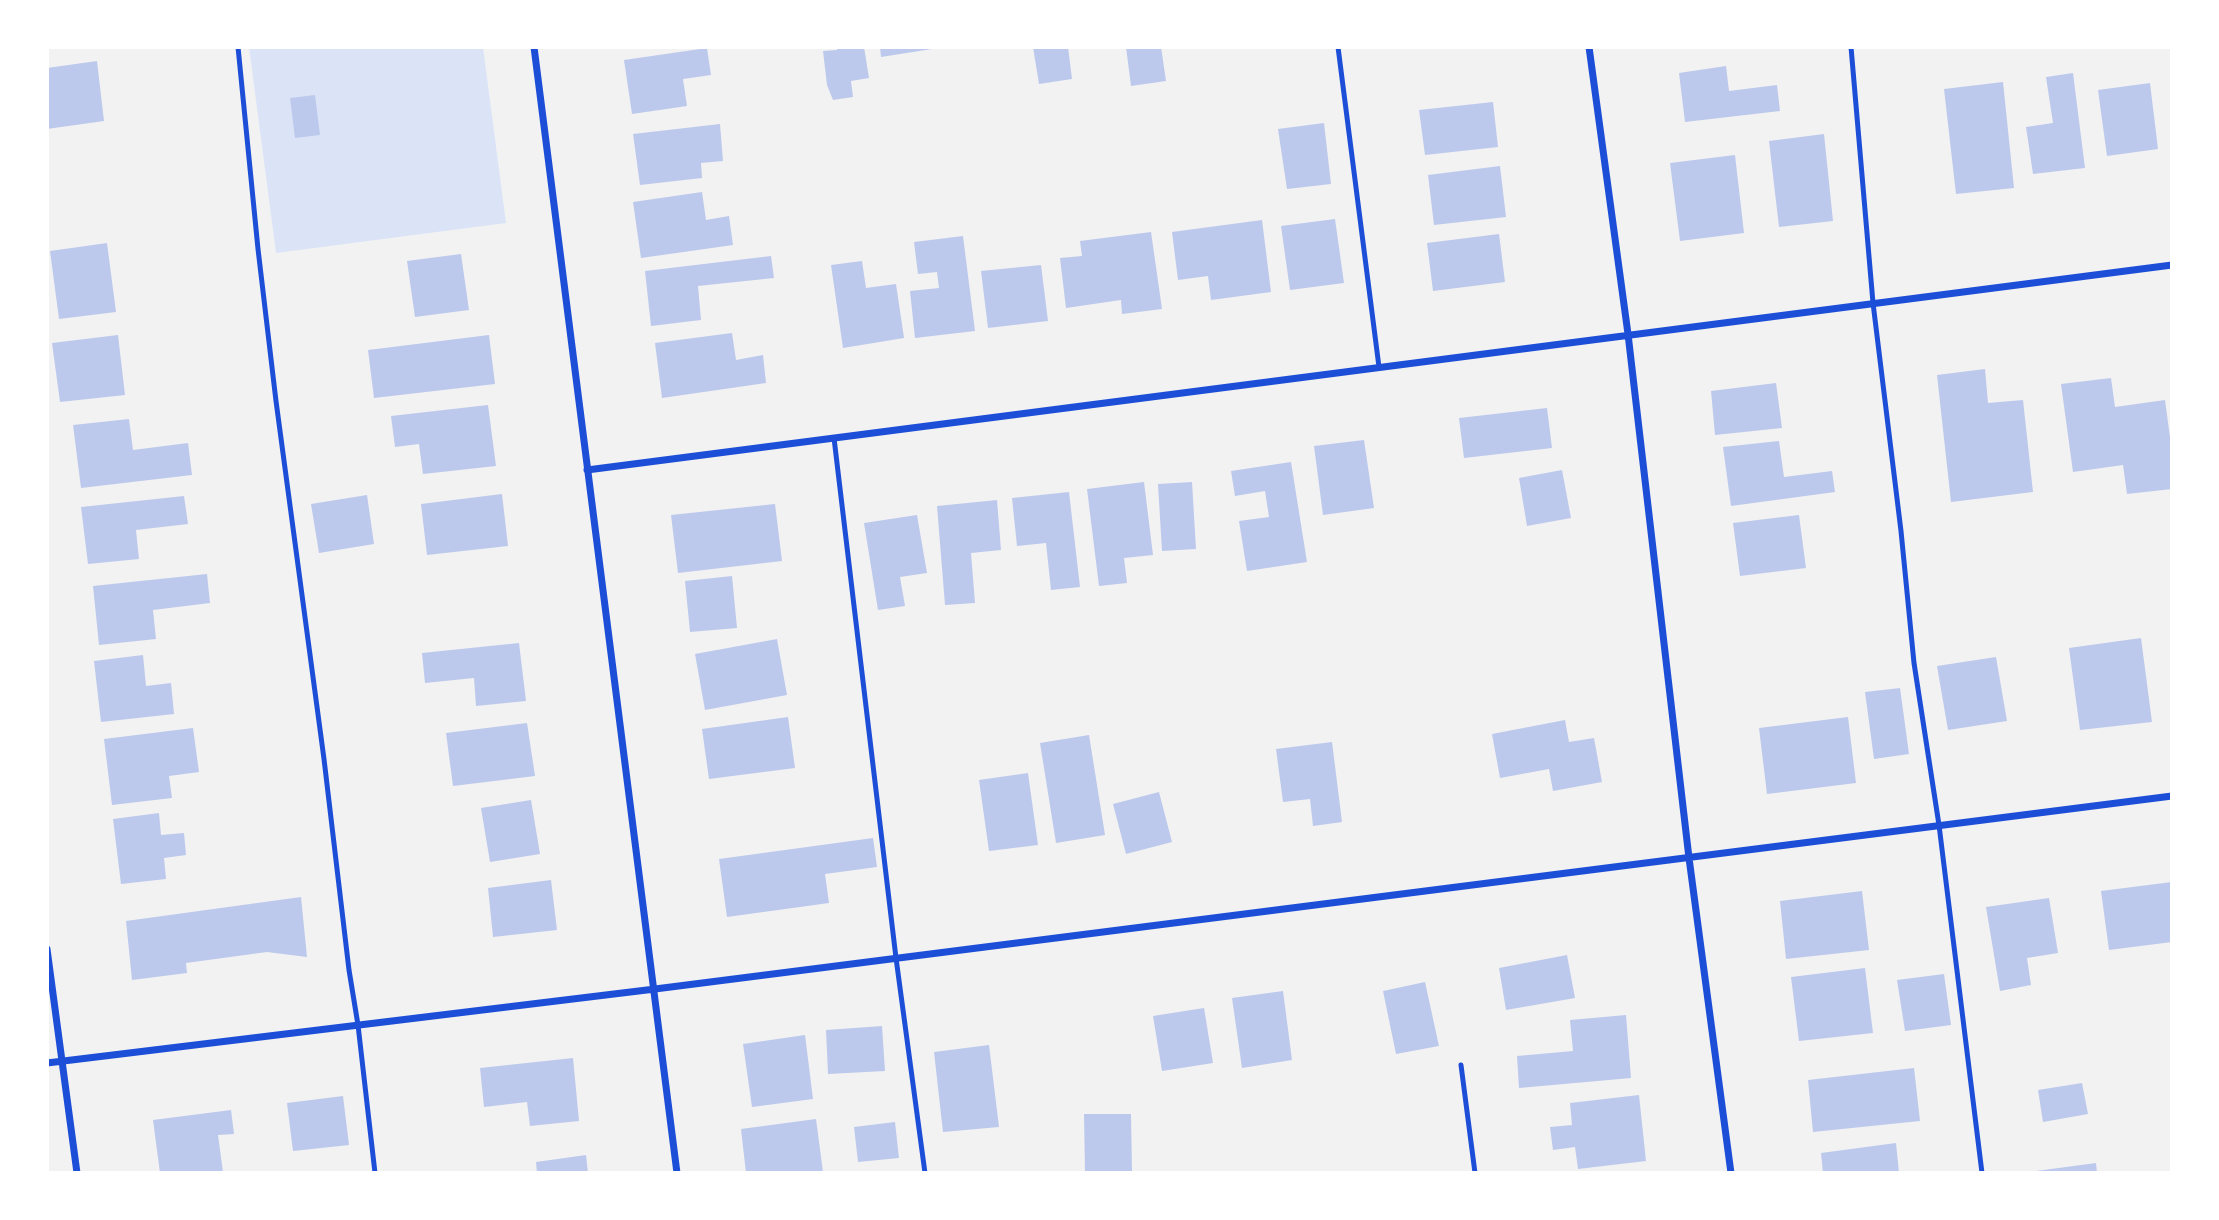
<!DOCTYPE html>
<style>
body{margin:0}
#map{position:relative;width:2219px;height:1220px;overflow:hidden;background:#f2f2f2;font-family:Poppins,sans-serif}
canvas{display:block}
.frame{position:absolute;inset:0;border:49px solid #fff;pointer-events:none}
</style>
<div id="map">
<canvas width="2219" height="1220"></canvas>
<div class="frame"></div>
</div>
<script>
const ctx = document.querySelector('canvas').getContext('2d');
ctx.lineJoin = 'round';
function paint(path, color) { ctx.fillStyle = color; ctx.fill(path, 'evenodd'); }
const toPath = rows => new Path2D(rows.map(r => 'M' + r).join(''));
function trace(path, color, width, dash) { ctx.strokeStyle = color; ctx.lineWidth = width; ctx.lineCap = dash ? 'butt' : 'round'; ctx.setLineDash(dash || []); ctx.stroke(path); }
paint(toPath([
 [249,47,483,47,506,223,276,253]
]), '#dbe4f7');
paint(toPath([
 [837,47,864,47,869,78,851,81,853,97,833,100,827,85,823,51,837,50],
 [880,47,932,47,932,49,881,57],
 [1033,47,1068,47,1072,79,1039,84],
 [1126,47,1161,47,1166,81,1131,86],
 [707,48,711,75,683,79,687,106,632,114,624,60],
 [97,61,104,121,47,129,47,68],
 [1726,66,1729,91,1777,85,1780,111,1685,122,1679,73],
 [2073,73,2085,168,2033,174,2026,127,2053,123,2046,77],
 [2003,82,2014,188,1956,194,1944,89],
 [2150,83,2158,149,2107,156,2098,90],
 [315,95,320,135,295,138,290,98],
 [1493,102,1498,147,1425,155,1419,110],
 [1324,123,1331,184,1287,189,1278,129],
 [720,124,723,161,701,163,702,178,640,185,633,134],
 [1824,134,1833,221,1779,227,1769,141],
 [1735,155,1744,233,1680,241,1670,163],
 [1500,166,1506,217,1434,225,1428,175],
 [702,192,706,220,729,216,733,245,641,258,633,202],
 [1335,219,1344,283,1290,290,1281,226],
 [1262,220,1271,292,1211,300,1208,276,1178,280,1172,232],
 [1151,232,1162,309,1122,314,1121,300,1066,308,1060,258,1082,256,1080,241],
 [1499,234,1505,282,1433,291,1427,243],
 [963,236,975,331,915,338,910,291,939,288,937,272,918,274,914,242],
 [107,243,116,312,59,319,50,251],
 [461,254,469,310,415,317,407,261],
 [771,256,774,278,698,286,701,320,651,326,645,271],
 [862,261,866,288,896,284,904,338,843,348,831,265],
 [1041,265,1048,321,988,328,981,271],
 [732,333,736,360,763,355,766,383,662,398,655,343],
 [118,335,125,395,60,402,52,343],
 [489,335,495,384,374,398,368,350],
 [1985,369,1988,403,2023,400,2033,492,1951,502,1937,375],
 [2111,378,2115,407,2165,400,2172,452,2172,489,2127,494,2123,465,2073,472,2061,384],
 [1776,383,1782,428,1715,435,1711,391],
 [488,405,496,466,423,474,419,444,395,447,391,416],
 [1547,408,1552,448,1464,458,1459,418],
 [129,419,133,450,188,443,192,475,81,488,73,425],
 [1364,440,1374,508,1323,515,1314,446],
 [1779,441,1784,477,1832,471,1835,492,1731,506,1723,447],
 [1291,462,1307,562,1247,571,1239,521,1269,517,1265,491,1235,496,1231,471],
 [1562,470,1571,518,1527,526,1519,478],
 [1144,482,1153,555,1124,558,1127,583,1099,586,1087,489],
 [1192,482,1196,549,1162,551,1158,484],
 [1069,492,1080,587,1051,590,1046,543,1017,546,1012,498],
 [502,494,508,546,427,555,421,504],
 [367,495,374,544,319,553,311,504],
 [184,496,188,524,136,530,139,559,88,564,81,507],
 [997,500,1001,550,971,553,975,603,945,605,937,506],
 [775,504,782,561,678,573,671,515],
 [917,515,927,573,900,577,905,606,878,610,864,523],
 [1799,515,1806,568,1740,576,1733,523],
 [207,574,210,603,153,610,156,639,99,645,93,586],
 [732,576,737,628,690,632,685,581],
 [2141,638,2152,722,2080,730,2069,648],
 [777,639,787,695,705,710,695,654],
 [519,643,526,701,476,706,474,678,425,683,422,653],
 [143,655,146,686,171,683,174,714,101,722,94,661],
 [1996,657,2007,721,1948,730,1937,666],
 [1900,688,1909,754,1874,759,1865,692],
 [788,717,795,768,709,779,702,729],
 [1848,717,1856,783,1767,794,1759,728],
 [1565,720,1569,742,1594,738,1602,782,1553,791,1549,769,1500,778,1492,734],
 [527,723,535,776,453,786,446,733],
 [193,728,199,772,169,776,172,798,112,805,104,739],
 [1089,735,1105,835,1056,843,1040,743],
 [1332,742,1342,822,1313,826,1310,799,1283,802,1276,749],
 [1028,773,1038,845,989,851,979,780],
 [1159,792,1172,842,1126,854,1113,804],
 [531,800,540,854,490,862,481,808],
 [159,813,161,835,184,833,186,855,164,858,166,879,121,884,113,819],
 [873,838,877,867,825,874,829,903,727,917,719,859],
 [551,880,557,930,493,937,488,888],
 [2172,882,2172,942,2109,950,2101,891],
 [1862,891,1869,950,1786,959,1780,901],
 [301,897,307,957,267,952,186,963,187,973,132,980,126,921],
 [2049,898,2058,953,2027,958,2031,985,2000,991,1986,907],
 [1567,955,1575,998,1506,1010,1499,968],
 [1865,968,1873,1033,1799,1041,1791,977],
 [1944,974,1951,1025,1905,1031,1897,980],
 [1425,982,1439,1046,1396,1054,1383,991],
 [1283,991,1292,1060,1242,1068,1232,998],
 [1204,1008,1213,1063,1162,1071,1153,1016],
 [1626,1015,1631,1078,1519,1088,1517,1056,1573,1051,1570,1020],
 [882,1026,885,1071,828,1074,826,1030],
 [805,1035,813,1099,752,1107,743,1044],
 [989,1045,999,1127,943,1132,934,1052],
 [573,1058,579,1121,530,1126,527,1102,484,1107,480,1068],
 [1914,1068,1920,1121,1813,1132,1808,1080],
 [2082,1083,2088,1114,2043,1122,2038,1090],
 [1639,1095,1646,1161,1578,1169,1575,1147,1553,1150,1550,1127,1572,1125,1570,1103],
 [343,1096,349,1145,293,1151,287,1103],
 [231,1110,234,1134,218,1135,223,1172,160,1173,153,1120],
 [1084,1114,1131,1114,1132,1172,1085,1173],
 [816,1119,823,1172,746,1173,741,1129],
 [895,1122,899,1158,858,1162,854,1127],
 [1896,1143,1899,1173,1823,1173,1821,1153],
 [586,1155,588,1173,537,1173,536,1162],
 [2096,1163,2097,1173,2036,1173,2036,1171]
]), '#bdc9ec');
trace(toPath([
 [238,47,258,249,276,401,324,759,349,970,358,1025,375,1173],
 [1338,47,1379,367],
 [1851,47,1873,303,1901,531,1914,663,1939,825,1982,1173],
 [834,438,896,958,925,1173],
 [1461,1065,1475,1173]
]), '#1d4ed8', 5);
trace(toPath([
 [534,47,677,1173],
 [1589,47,1628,334,1689,858,1731,1173],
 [587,470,2172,265],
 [47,949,77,1173],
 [47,1063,655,989,2172,796]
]), '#1d4ed8', 7);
</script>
